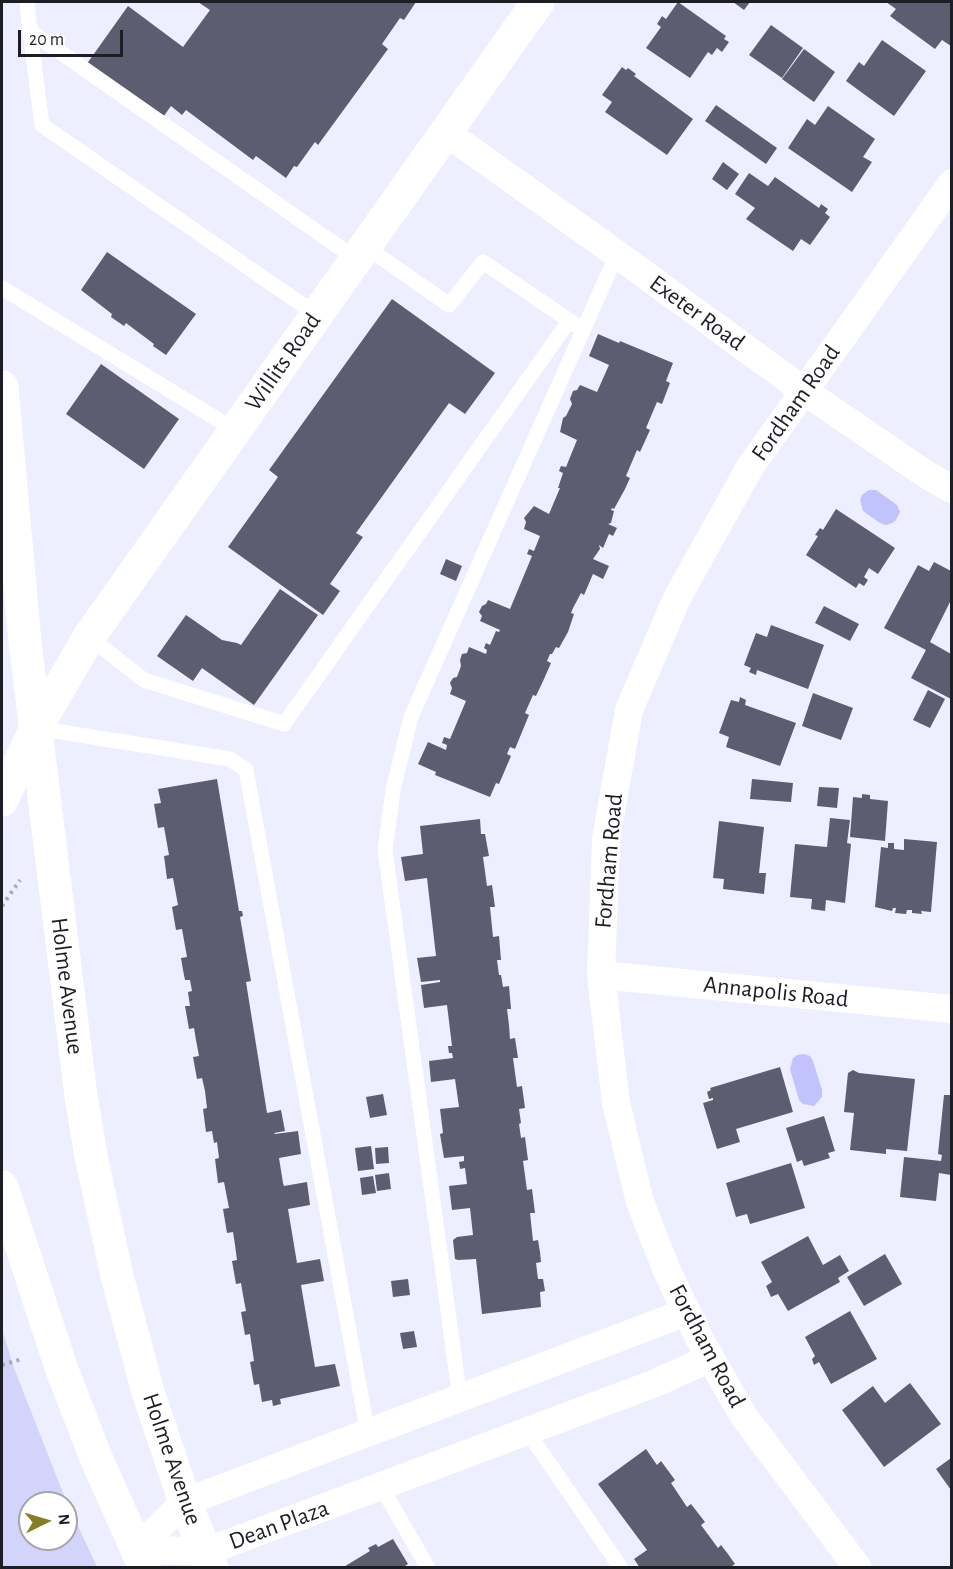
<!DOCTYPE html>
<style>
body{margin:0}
#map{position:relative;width:953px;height:1569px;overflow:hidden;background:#edeeff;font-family:"Alegreya Sans",sans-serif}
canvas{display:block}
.frame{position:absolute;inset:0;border:3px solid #1d1d24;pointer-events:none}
.north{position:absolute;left:18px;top:1491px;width:60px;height:60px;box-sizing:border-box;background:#fff;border:2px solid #a5a5a7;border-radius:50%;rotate:85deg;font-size:16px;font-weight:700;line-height:24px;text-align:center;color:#1d1d24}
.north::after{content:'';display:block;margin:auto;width:21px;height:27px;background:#877d23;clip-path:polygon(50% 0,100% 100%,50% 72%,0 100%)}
.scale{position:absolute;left:18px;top:30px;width:105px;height:27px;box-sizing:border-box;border:3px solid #1d1d24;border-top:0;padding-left:8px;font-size:18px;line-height:21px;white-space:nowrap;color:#1d1d24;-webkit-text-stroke:4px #fff;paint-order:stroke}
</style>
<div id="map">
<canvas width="953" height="1569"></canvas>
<div class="frame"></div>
<div class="north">N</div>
<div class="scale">20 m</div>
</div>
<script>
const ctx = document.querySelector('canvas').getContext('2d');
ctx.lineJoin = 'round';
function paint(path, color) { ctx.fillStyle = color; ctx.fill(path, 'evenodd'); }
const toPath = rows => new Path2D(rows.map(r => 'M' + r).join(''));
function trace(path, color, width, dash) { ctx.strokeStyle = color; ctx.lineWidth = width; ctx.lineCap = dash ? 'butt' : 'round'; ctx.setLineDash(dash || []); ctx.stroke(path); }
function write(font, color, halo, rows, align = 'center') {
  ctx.font = font + ' "Alegreya Sans",sans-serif'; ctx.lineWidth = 6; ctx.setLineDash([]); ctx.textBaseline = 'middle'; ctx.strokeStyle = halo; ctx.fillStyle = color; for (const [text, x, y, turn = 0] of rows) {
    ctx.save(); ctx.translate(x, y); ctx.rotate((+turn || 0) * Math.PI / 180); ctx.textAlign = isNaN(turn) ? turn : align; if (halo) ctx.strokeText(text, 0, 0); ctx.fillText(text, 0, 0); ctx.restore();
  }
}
paint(toPath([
 [2,1329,14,1368,65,1498,97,1567,2,1567],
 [30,1503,66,1503,66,1539,30,1539]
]), '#d2d4fb');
paint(toPath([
 [869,490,876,490,897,505,900,512,896,520,892,523,886,525,880,523,863,511,860,500,862,495],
 [804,1054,810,1056,813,1061,822,1090,822,1097,814,1106,803,1104,799,1100,790,1069,793,1058,797,1055]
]), '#c0c3fe');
paint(toPath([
 [198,2,416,2,404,20,400,18,382,44,388,49,318,145,315,142,297,167,294,166,286,178,256,156,253,160,186,110,182,115,171,106,161,120,86,65,128,6,183,47,210,10],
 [678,2,726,36,724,39,729,42,722,52,717,48,712,55,708,52,690,78,646,48,661,27,657,24,662,16,666,19],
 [733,2,750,2,744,10],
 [886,2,949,2,951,3,951,46,942,40,935,49,890,16,896,9],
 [771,25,803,48,782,78,749,55],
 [882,40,926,71,894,116,846,81,859,62,864,66],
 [804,49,835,72,814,102,782,79],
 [622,67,626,70,628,68,636,74,634,76,693,119,667,155,605,112,612,102,602,95],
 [716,105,777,148,766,164,705,121],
 [828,106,875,139,863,157,872,162,852,192,788,148,807,119,815,125],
 [723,162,739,174,727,190,712,179],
 [749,173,768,186,775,177,819,208,821,204,828,209,825,213,830,217,810,245,801,239,793,251,746,219,755,208,735,194],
 [107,252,196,314,166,355,153,346,154,344,126,323,124,326,111,317,112,314,81,290],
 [392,299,495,373,465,414,449,403,356,533,363,537,330,584,340,591,323,615,228,547,278,477,269,470],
 [598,334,619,343,620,341,673,363,666,381,670,383,662,404,657,402,646,428,650,430,640,452,637,450,626,476,630,478,625,489,614,509,612,508,611,510,614,511,611,523,608,524,617,528,613,536,609,534,603,548,599,545,600,549,593,559,609,566,603,579,593,574,584,595,581,593,573,608,571,613,574,614,568,632,559,648,556,647,552,654,550,654,547,661,551,663,544,679,536,696,533,695,525,713,529,715,515,749,510,747,507,754,511,756,499,784,496,783,490,797,435,775,436,772,418,764,428,742,446,750,447,745,442,743,444,737,450,739,466,701,450,694,452,688,450,683,453,678,457,677,461,666,460,660,462,654,467,653,469,647,486,654,487,650,484,648,486,643,490,645,496,631,499,632,500,630,480,621,482,616,479,612,482,606,486,604,488,600,510,609,532,556,527,554,529,549,534,551,540,536,524,529,526,522,524,518,534,506,549,514,560,488,558,488,563,473,559,471,561,466,566,467,577,440,560,432,563,418,566,416,572,404,570,399,573,391,577,390,580,385,597,392,609,365,589,356],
 [101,364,179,419,144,469,66,414],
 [836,509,895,548,878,574,869,568,864,577,868,580,864,586,859,583,856,588,806,555,818,536,815,535,820,528,823,530],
 [446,559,462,566,456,581,440,574],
 [934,562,951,571,951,600,930,642,951,654,951,699,911,678,926,650,884,628,918,565,929,571],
 [280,589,318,615,254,705,202,668,193,681,157,656,186,615,222,640,237,643,241,645],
 [824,606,859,624,850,641,815,623],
 [771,625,824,645,808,689,757,670,756,675,749,672,751,668,744,665,756,633,767,637],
 [928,690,945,699,930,728,913,720],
 [813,693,853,708,841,740,802,726],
 [740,697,746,700,745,705,796,723,780,766,726,747,729,737,719,733,731,700,739,702],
 [217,779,239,911,242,911,243,916,240,917,251,981,246,982,267,1113,281,1110,285,1131,274,1133,275,1134,298,1131,301,1154,279,1158,283,1183,284,1186,307,1182,310,1205,288,1209,297,1263,320,1259,324,1281,301,1285,315,1367,335,1364,340,1386,280,1399,281,1404,273,1406,272,1400,262,1402,259,1384,254,1385,250,1362,254,1361,250,1334,245,1335,241,1312,246,1311,243,1295,241,1283,236,1284,232,1261,237,1260,235,1245,233,1232,227,1233,223,1209,229,1208,224,1182,218,1183,215,1159,219,1158,217,1142,214,1143,212,1131,206,1132,203,1109,207,1108,205,1091,202,1078,197,1079,193,1057,199,1056,196,1040,194,1028,189,1029,185,1006,190,1006,188,992,192,991,190,980,185,980,183,970,181,958,187,957,182,929,176,930,172,907,178,905,173,878,167,879,164,856,169,855,164,827,158,828,154,804,161,803,158,789],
 [752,779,793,783,791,802,750,799],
 [819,787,839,788,837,808,817,806],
 [862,794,870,795,870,799,888,801,885,841,850,837,853,797,862,798],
 [830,818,850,820,847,843,851,844,845,903,826,900,825,911,811,909,812,899,790,897,795,844,827,847],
 [480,819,481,834,485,834,489,856,483,857,487,886,492,885,495,907,490,907,493,937,499,936,501,960,497,960,499,975,501,975,503,987,509,986,511,1009,507,1009,509,1025,510,1039,515,1038,518,1058,513,1058,517,1087,522,1086,525,1108,519,1109,521,1123,519,1124,521,1138,525,1137,528,1160,523,1161,527,1190,532,1189,535,1213,530,1213,533,1241,538,1240,540,1252,541,1262,536,1263,538,1279,543,1279,545,1291,540,1292,541,1307,482,1314,476,1259,458,1260,455,1259,453,1240,457,1237,473,1235,470,1208,452,1210,449,1186,467,1184,465,1168,460,1169,459,1162,464,1161,464,1156,444,1158,440,1134,443,1133,440,1109,459,1107,455,1079,431,1082,429,1061,453,1058,452,1053,449,1053,448,1046,452,1046,447,1005,424,1008,421,985,440,982,440,980,421,982,417,958,436,956,427,878,405,881,401,857,423,854,420,826],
 [719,821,764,827,759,873,766,873,764,894,723,889,724,879,713,878],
 [904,839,937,842,931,912,921,911,922,914,912,913,912,910,907,910,906,914,895,913,896,908,893,908,892,911,875,907,881,847,888,848,888,843,894,843,894,849,904,850],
 [780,1067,793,1112,736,1129,740,1142,717,1149,703,1103,713,1100,713,1098,709,1099,707,1092,711,1090,710,1088],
 [853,1070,859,1073,915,1079,907,1151,886,1149,886,1154,850,1150,854,1113,844,1112,848,1073],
 [383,1094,387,1115,370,1118,366,1097],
 [944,1095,951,1095,951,1175,939,1173,936,1201,900,1197,904,1157,941,1161,942,1155,938,1154],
 [824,1116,835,1151,828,1153,830,1158,804,1166,802,1160,797,1162,786,1128],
 [371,1146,374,1169,358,1171,355,1148],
 [388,1147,389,1163,376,1164,375,1148],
 [791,1163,805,1208,750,1224,747,1214,736,1217,726,1183],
 [389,1173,391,1189,377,1191,375,1175],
 [373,1176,376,1193,362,1195,360,1178],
 [808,1236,823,1265,840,1255,849,1271,838,1278,840,1282,788,1311,778,1294,771,1297,766,1286,772,1282,761,1262],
 [885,1254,902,1284,864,1306,847,1277],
 [408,1279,410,1295,393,1297,391,1281],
 [850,1311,877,1359,831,1384,819,1362,814,1365,812,1359,815,1356,805,1337],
 [414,1331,417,1347,403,1349,400,1333],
 [910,1383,941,1424,884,1467,842,1410,873,1386,885,1403],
 [646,1449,657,1465,661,1461,675,1480,671,1483,687,1507,691,1504,705,1522,701,1525,718,1548,721,1545,728,1554,735,1564,732,1566,733,1568,640,1568,634,1559,647,1550,598,1484],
 [951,1458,951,1490,936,1469],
 [393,1539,408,1564,402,1568,342,1568,370,1551,368,1548,376,1544,378,1547]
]), '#5c5d6e');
trace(toPath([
 [2,906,20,880],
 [2,1365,22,1359]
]), '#a9aab7', 4, [3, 4.5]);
trace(toPath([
 [27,2,30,31],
 [365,246,449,305,483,262,576,325],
 [2,288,235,430],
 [317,315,42,125,30,31,356,259],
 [89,637,144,680,284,724,569,321],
 [36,728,230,759,246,770,368,1434],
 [460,1399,385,850,393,790,411,717,617,254],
 [527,1431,621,1568],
 [381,1486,428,1568]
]), '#fff', 15);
trace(toPath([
 [445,132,603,244,804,391,927,475,952,489],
 [601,975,952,1009],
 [136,1549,205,1552,653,1384,711,1358],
 [136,1549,185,1502,687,1312],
 [858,1568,743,1415,699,1338,667,1271,640,1202,616,1103,601,975,606,839,629,710,677,598,750,467,952,183]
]), '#fff', 28);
trace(toPath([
 [2,387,25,642,81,1096,91,1156,117,1276,148,1392,185,1502,212,1568],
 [2,800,36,728,89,637,538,2],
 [2,1187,62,1370,97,1460,145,1568]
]), '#fff', 33);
write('24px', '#1d1d24', '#fff', [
 ["Exeter Road",697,313,36],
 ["Willits Road",283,362,-55],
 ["Fordham Road",796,403,-55],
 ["Fordham Road",609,861,-85],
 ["Holme Avenue",67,986,83],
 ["Annapolis Road",776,992,6],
 ["Fordham Road",707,1346,62],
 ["Holme Avenue",172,1459,71],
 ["Dean Plaza",279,1525,-20]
]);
</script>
